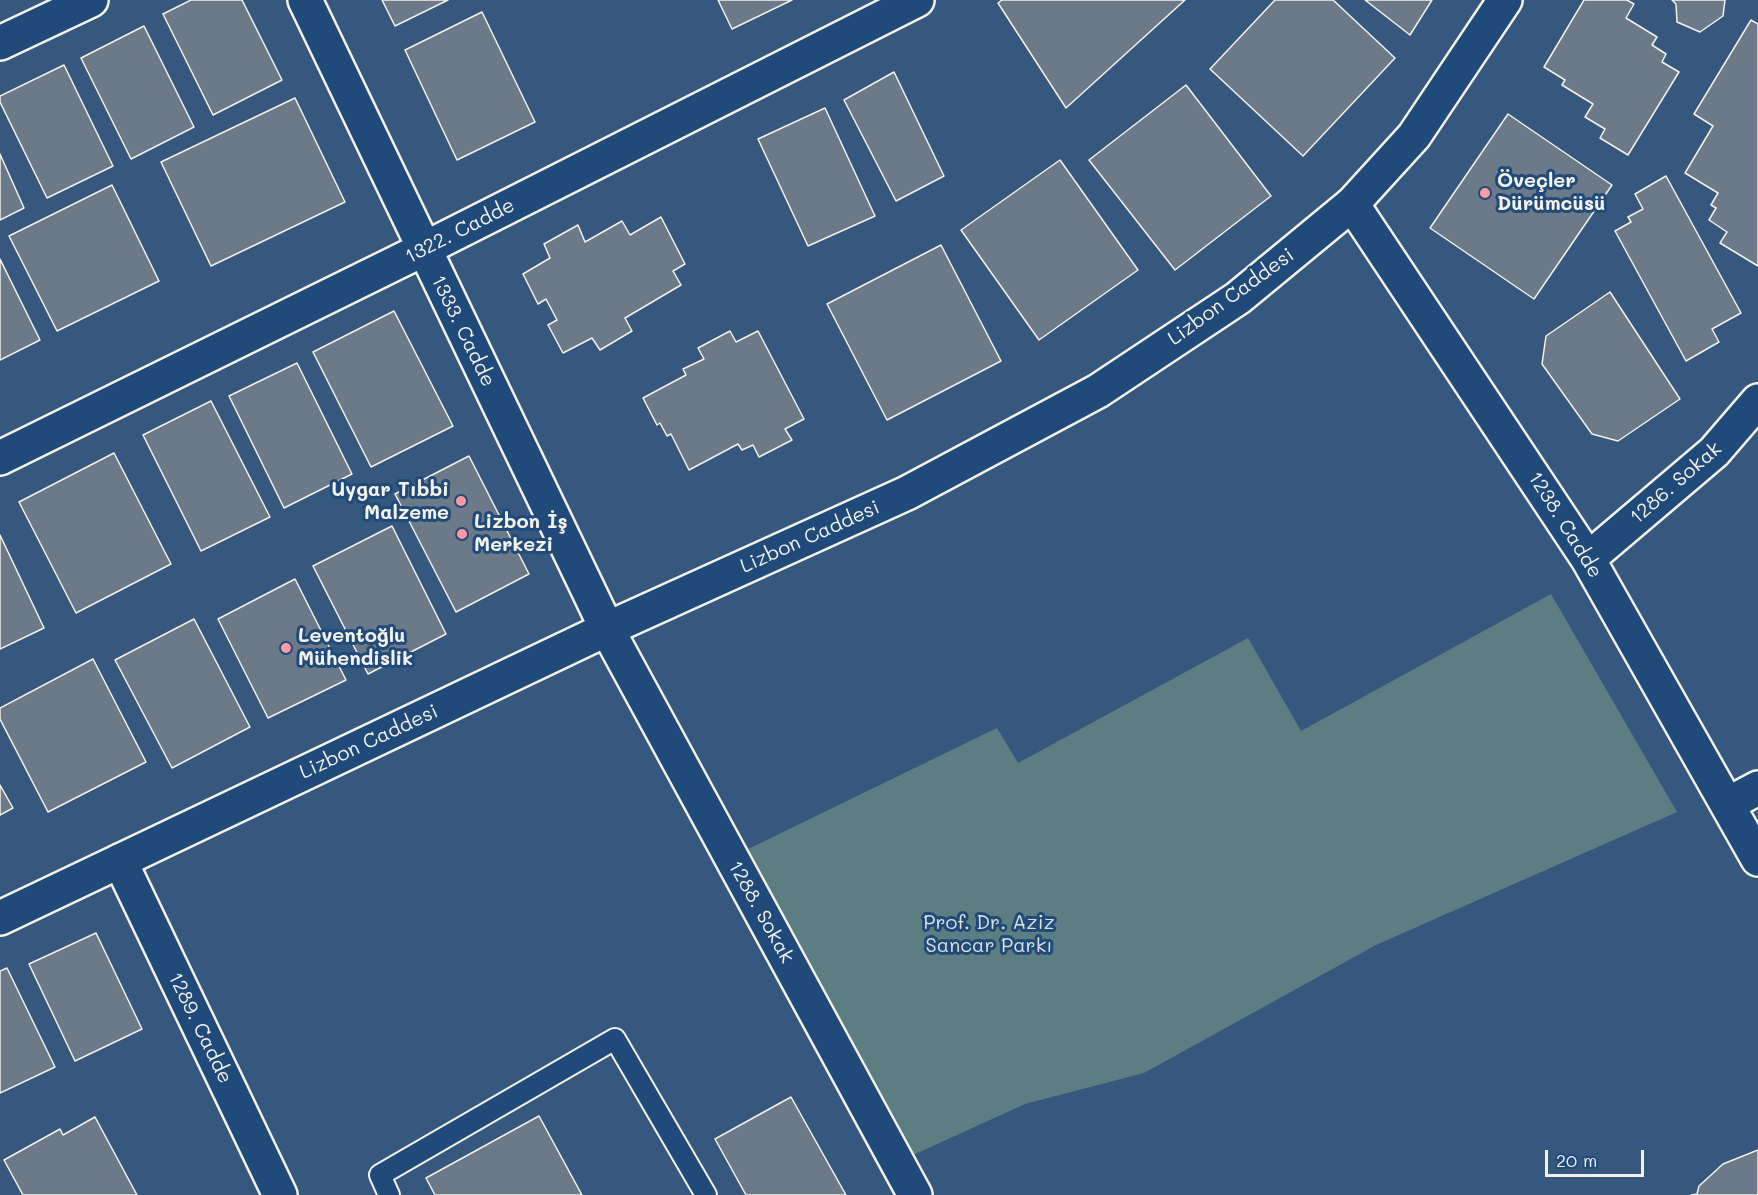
<!DOCTYPE html>
<meta charset="utf-8">
<style>
body{margin:0}
#map{position:relative;width:1758px;height:1195px;overflow:hidden;background:#36587e;font-family:Mali,sans-serif}
canvas{display:block}
.scale{position:absolute;left:1545px;top:1150px;width:99px;height:27px;box-sizing:border-box;border:3px solid #f4f1e8;border-top:0;padding-left:8px;font-size:18px;line-height:21px;white-space:nowrap;color:#f4f1e8;-webkit-text-stroke:4px #1f4a7a;paint-order:stroke}
</style>
<div id="map">
<canvas width="1758" height="1195"></canvas>
<div class="scale">20 m</div>
</div>
<script>
const ctx = document.querySelector('canvas').getContext('2d');
ctx.lineJoin = 'round';
function paint(path, color) { ctx.fillStyle = color; ctx.fill(path, 'evenodd'); }
const toPath = rows => new Path2D(rows.map(r => 'M' + r).join(''));
function trace(path, color, width, dash) { ctx.strokeStyle = color; ctx.lineWidth = width; ctx.lineCap = dash ? 'butt' : 'round'; ctx.setLineDash(dash || []); ctx.stroke(path); }
function write(font, color, halo, rows, align = 'center') {
  ctx.font = font + ' Mali,sans-serif'; ctx.lineWidth = 6; ctx.setLineDash([]); ctx.textBaseline = 'middle'; ctx.strokeStyle = halo; ctx.fillStyle = color; for (const [text, x, y, turn = 0] of rows) {
    ctx.save(); ctx.translate(x, y); ctx.rotate((+turn || 0) * Math.PI / 180); ctx.textAlign = isNaN(turn) ? turn : align; if (halo) ctx.strokeText(text, 0, 0); ctx.fillText(text, 0, 0); ctx.restore();
  }
}
paint(toPath([
 [1551,594,1677,812,1376,945,1144,1073,1025,1104,911,1156,744,851,997,728,1018,763,1248,638,1301,731]
]), '#5c7d82');
const building = toPath([
 [191,0,242,0,282,80,213,115,163,14,191,0],
 [382,0,448,0,395,26,382,0],
 [718,0,792,0,732,29,718,0],
 [1002,0,1185,0,1066,108,998,3,1002,0],
 [1275,0,1333,0,1395,58,1303,156,1210,69,1275,0],
 [1365,0,1432,0,1410,35,1365,0],
 [1584,0,1627,0,1634,4,1626,18,1657,37,1652,45,1666,54,1662,62,1679,72,1628,155,1600,138,1605,129,1585,117,1593,104,1562,85,1565,80,1544,67,1584,0],
 [1672,0,1725,0,1723,16,1700,32,1677,22,1676,4,1672,0],
 [482,12,535,122,457,160,405,50,482,12],
 [1751,20,1758,24,1758,266,1720,243,1727,232,1709,220,1716,208,1711,205,1718,193,1685,173,1713,126,1694,114,1751,20],
 [144,26,194,127,131,159,81,58,144,26],
 [64,65,113,166,47,198,0,102,0,96,64,65],
 [894,72,944,176,896,201,844,100,894,72],
 [1186,85,1271,196,1175,270,1089,160,1186,85],
 [295,98,345,202,211,266,161,162,295,98],
 [825,108,875,216,808,246,758,139,825,108],
 [1508,114,1612,185,1534,299,1430,228,1508,114],
 [0,154,24,208,0,220,0,154],
 [1060,160,1138,270,1039,340,961,230,1060,160],
 [1666,176,1741,313,1712,329,1719,342,1686,361,1615,231,1631,222,1628,217,1643,209,1635,194,1666,176],
 [112,185,159,281,57,331,9,236,112,185],
 [661,217,685,264,673,271,681,285,625,318,632,331,600,350,592,338,563,353,548,325,557,320,546,299,538,304,523,274,550,258,544,244,578,225,585,242,622,221,630,235,661,217],
 [941,245,1001,361,887,420,827,304,941,245],
 [0,259,40,340,0,360,0,259],
 [1610,292,1680,399,1618,441,1592,434,1542,364,1546,336,1610,292],
 [394,311,453,426,371,467,313,352,394,311],
 [730,331,736,342,758,331,804,419,785,429,792,440,759,457,753,445,742,450,738,444,689,470,671,434,667,436,660,423,657,425,643,398,686,375,683,369,704,359,698,348,730,331],
 [297,363,352,474,284,508,229,396,297,363],
 [211,401,270,517,201,551,143,435,211,401],
 [114,453,171,564,76,613,19,502,114,453],
 [469,456,529,574,456,612,395,494,469,456],
 [392,526,446,634,368,674,313,566,392,526],
 [0,535,44,628,0,649,0,535],
 [295,579,346,680,268,718,218,619,295,579],
 [194,619,250,727,172,768,115,660,194,619],
 [93,659,146,762,48,812,0,719,0,708,93,659],
 [0,785,13,808,0,815,0,785],
 [96,933,142,1029,75,1061,29,964,96,933],
 [7,968,55,1067,0,1093,0,971,7,968],
 [791,1097,846,1195,746,1195,715,1139,791,1097],
 [539,1116,582,1195,435,1195,426,1178,539,1116],
 [95,1117,137,1195,23,1195,4,1160,60,1129,63,1135,95,1117],
 [1758,1150,1758,1195,1691,1195,1697,1194,1699,1186,1723,1164,1758,1150]
]);
paint(building, '#6b7989');
trace(building, '#f4f1e8', 1.5);
const service = toPath([
 [389,1195,380,1175,615,1039,706,1195]
]);
const minor = toPath([
 [305,0,607,629,915,1195],
 [0,43,91,0],
 [1352,204,1588,559,1758,859],
 [0,458,424,249,917,0],
 [1588,559,1714,452,1758,401],
 [1728,804,1758,788],
 [120,861,280,1195]
]);
const secondary = toPath([
 [0,918,607,629,907,493,1098,391,1238,298,1352,204,1414,136,1505,0]
]);
trace(service, '#f4f1e8', 24);
trace(minor, '#f4f1e8', 38);
trace(secondary, '#f4f1e8', 38);
trace(service, '#1f4a7a', 20);
trace(minor, '#1f4a7a', 33);
trace(secondary, '#1f4a7a', 33);
for (const [x, y, r, color] of [
 [1485,193,6,"#ff9aa2"],
 [461,501,6,"#ff9aa2"],
 [462,534,6,"#ff9aa2"],
 [286,648,6,"#ff9aa2"]
]) { const dot = new Path2D(); dot.arc(x, y, r, 0, 2 * Math.PI); ctx.fillStyle = color; ctx.fill(dot); trace(dot, '#1f4a7a', 2); }
write('bold 20px', '#f4f1e8', '#1f4a7a', [
 ["Öveçler",1497,181],
 ["Dürümcüsü",1497,204],
 ["Uygar Tıbbi",449,490,"right"],
 ["Malzeme",449,513,"right"],
 ["Lizbon İş",474,522],
 ["Merkezi",474,545],
 ["Leventoğlu",298,636],
 ["Mühendislik",298,659]
], 'left');
write('20px', '#f4f1e8', '#1f4a7a', [
 ["1322. Cadde",460,231,-27],
 ["Lizbon Caddesi",1231,297,-36],
 ["1333. Cadde",463,331,64],
 ["1286. Sokak",1676,483,-41],
 ["1238. Cadde",1565,525,58],
 ["Lizbon Caddesi",810,537,-24],
 ["Lizbon Caddesi",369,742,-25],
 ["1288. Sokak",761,912,61],
 ["1289. Cadde",200,1028,64]
]);
write('20px', '#dde0d9', '#1f4a7a', [
 ["Prof. Dr. Aziz",989,923],
 ["Sancar Parkı",989,946]
]);
</script>
